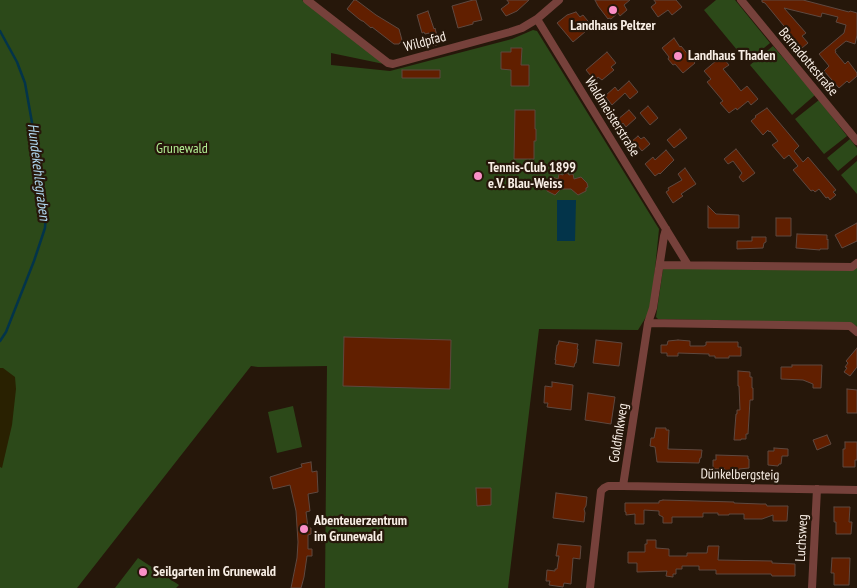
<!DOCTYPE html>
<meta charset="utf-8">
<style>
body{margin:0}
canvas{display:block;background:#26170a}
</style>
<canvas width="857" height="588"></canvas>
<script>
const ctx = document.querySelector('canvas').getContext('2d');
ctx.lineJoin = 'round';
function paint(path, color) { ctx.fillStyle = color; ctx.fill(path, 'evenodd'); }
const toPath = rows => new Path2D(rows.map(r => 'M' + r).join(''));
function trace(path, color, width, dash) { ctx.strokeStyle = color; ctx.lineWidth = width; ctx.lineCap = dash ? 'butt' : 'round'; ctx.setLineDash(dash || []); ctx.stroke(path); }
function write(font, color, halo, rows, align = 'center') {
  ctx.font = font + ' "PT Sans Narrow",sans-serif'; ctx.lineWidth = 4.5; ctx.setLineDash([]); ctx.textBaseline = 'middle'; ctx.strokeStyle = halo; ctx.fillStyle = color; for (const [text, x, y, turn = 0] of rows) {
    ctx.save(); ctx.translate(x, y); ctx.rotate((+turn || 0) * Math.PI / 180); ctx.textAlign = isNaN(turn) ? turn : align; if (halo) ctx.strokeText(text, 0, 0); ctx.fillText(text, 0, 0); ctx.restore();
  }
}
paint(toPath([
 [0,0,302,0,384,64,331,53,331,65,390,71,512,39,533,30,537,31,659,229,651,309,638,330,539,329,508,588,325,588,327,366,258,367,251,366,77,588,0,588],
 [716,0,735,0,770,43,747,62,704,10],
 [773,46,815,95,792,115,750,65],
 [819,100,847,136,824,154,795,119],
 [850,139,857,148,857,155,838,171,827,158],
 [857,161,857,194,841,175],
 [857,267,857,327,852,323,658,319,656,317,663,269],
 [293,406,302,447,277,453,268,412],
 [138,558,179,585,176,588,115,588]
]), '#2c4919');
paint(toPath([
 [0,368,3,368,15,377,16,389,12,425,2,468,0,467]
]), '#292101');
paint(toPath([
 [557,200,576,200,575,241,557,241]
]), '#03344a');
trace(toPath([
 [0,31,17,62,25,83,43,185,46,210,45,228,34,261,6,332,0,341]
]), '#03344a', 2.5);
const building = toPath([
 [354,0,356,0,376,15,399,29,402,40,399,44,394,44,372,27,371,28,363,21,362,21,359,19,347,9,354,0],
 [473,0,476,0,482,20,473,22,473,24,458,28,452,6,473,0],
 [507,0,529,0,517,11,506,16,501,9,509,3,507,0],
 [595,0,630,0,624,5,627,10,620,16,618,13,611,19,609,18,608,19,598,6,595,0],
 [654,0,676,0,682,7,672,15,668,10,658,17,651,7,656,3,654,0],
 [762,0,803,0,849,12,850,11,857,13,857,35,855,44,846,41,835,50,836,52,835,52,845,64,848,61,857,73,857,76,849,83,847,81,839,88,824,71,829,66,819,54,844,33,846,25,836,22,838,17,822,13,821,17,784,8,806,33,802,36,808,43,802,48,765,3,762,2,762,0],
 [428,11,434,29,435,28,439,44,433,46,429,33,425,34,424,32,422,33,417,15,428,11],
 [576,12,580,17,583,15,592,26,573,42,557,23,567,15,576,12],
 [674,38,680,47,681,46,695,63,683,73,675,64,673,65,668,59,669,57,662,48,674,38],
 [511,48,522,48,521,65,529,65,529,86,511,86,511,70,501,69,501,52,511,52,511,48],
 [607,52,616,63,611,67,614,70,602,80,598,77,595,81,586,70,607,52],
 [719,53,729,65,723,69,734,82,741,91,747,86,758,99,751,105,748,101,737,110,736,108,729,113,720,103,723,101,707,82,711,79,704,71,717,60,715,57,719,53],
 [402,70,440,70,440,78,402,78,402,70],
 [629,81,638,92,630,99,625,93,612,105,605,96,615,87,618,91,629,81],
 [648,106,658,118,650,125,640,113,648,106],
 [767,108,799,146,794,151,799,157,803,162,808,157,836,190,833,192,836,195,830,200,828,197,826,198,819,189,815,192,813,190,811,191,793,170,798,166,789,155,784,159,772,145,778,141,770,131,769,132,768,130,763,135,751,121,756,117,755,116,767,108],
 [515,110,535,110,535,129,536,129,536,141,534,141,534,159,514,159,515,110],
 [629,110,636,118,626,127,623,123,621,125,617,120,629,110],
 [680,129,687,138,674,148,667,140,680,129],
 [638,136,641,139,644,137,650,144,642,151,637,145,635,147,631,142,638,136],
 [736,149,755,173,743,182,739,177,742,173,733,161,728,164,724,159,736,149],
 [666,150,674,160,660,174,659,173,655,176,645,164,653,157,655,160,666,150],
 [685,168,696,184,681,194,683,196,673,203,666,192,669,190,668,188,682,180,678,174,685,168],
 [564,173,568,173,569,175,573,174,574,179,581,177,587,183,588,187,586,188,586,191,578,195,571,189,561,189,555,195,547,191,546,188,544,187,546,186,545,182,552,177,558,179,559,174,563,175,564,173],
 [708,206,716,214,739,215,739,228,708,228,708,206],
 [776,218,791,218,791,236,776,236,776,218],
 [857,223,857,241,842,248,835,235,857,223],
 [797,234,827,235,827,240,828,239,828,249,820,249,820,250,796,248,797,234],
 [752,237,766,237,766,242,764,243,763,248,737,249,737,241,752,241,752,237],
 [344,337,451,340,450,389,343,386,344,337],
 [596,340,622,343,619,366,593,363,596,340],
 [678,340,690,341,690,346,704,346,706,345,706,342,738,342,738,347,741,347,741,356,729,356,729,358,715,358,715,356,709,356,709,354,678,353,678,356,667,356,667,353,661,353,661,345,667,345,668,341,678,340],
 [559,341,578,344,577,349,578,349,576,363,575,363,574,367,555,364,556,360,555,360,557,345,558,345,559,341],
 [857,348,857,367,850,376,844,372,847,368,845,367,848,363,846,361,857,348],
 [792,365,822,365,821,388,813,388,813,384,803,380,781,379,781,367,792,367,792,365],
 [738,371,750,372,750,377,752,377,752,388,753,388,753,400,750,400,748,434,746,434,746,439,741,439,741,440,734,440,736,414,737,414,737,410,740,410,739,386,738,386,738,371],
 [552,382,573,385,571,410,547,407,548,403,544,403,545,386,552,387,552,382],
 [847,389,857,390,857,413,847,413,847,389],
 [588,393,615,397,611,424,585,420,588,393],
 [656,428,666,428,666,430,669,430,668,449,702,450,701,458,700,458,699,463,657,462,655,447,650,446,651,438,654,438,656,428],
 [827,435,831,444,817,450,813,440,827,435],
 [845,442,857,442,857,460,855,460,855,467,843,467,843,449,845,449,845,442],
 [774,448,788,449,788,456,782,456,781,464,779,464,778,466,768,465,768,451,774,451,774,448],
 [716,455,748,456,748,459,749,459,749,468,739,469,739,472,725,472,725,469,713,469,713,460,716,460,716,455],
 [311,462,312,472,317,471,318,492,308,494,310,511,306,512,308,528,311,528,311,534,308,535,308,549,312,549,312,556,307,556,304,577,301,588,291,588,297,558,298,542,296,511,290,485,273,489,270,477,302,467,301,464,311,462],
 [476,488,491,488,491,505,477,506,476,488],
 [556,493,587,497,586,506,584,509,585,513,584,522,553,518,556,493],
 [663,500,734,502,734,503,761,504,766,504,767,506,788,506,787,521,773,521,773,515,762,519,744,519,744,514,729,514,729,515,718,515,718,513,703,513,703,517,672,517,672,523,663,523,663,517,659,515,659,511,644,510,644,524,635,524,635,514,626,515,626,512,625,512,625,503,659,503,659,501,663,500],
 [834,507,850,507,849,522,852,522,851,534,836,534,836,522,834,522,834,507],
 [647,540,656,540,656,548,669,549,669,556,687,556,687,553,707,553,708,546,719,546,718,560,772,561,772,563,795,564,795,576,772,576,771,574,716,574,716,570,699,570,699,566,682,566,682,569,676,569,676,574,673,574,673,577,666,576,667,571,637,572,637,563,628,563,628,552,645,552,645,544,647,544,647,540],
 [558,544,581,546,580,559,573,558,571,584,564,583,563,587,549,585,550,581,546,581,547,570,555,571,555,569,557,569,559,556,556,556,558,544],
 [832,558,850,558,849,585,834,585,834,573,831,573,832,558]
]);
paint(building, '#611f00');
trace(building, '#5e483f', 1);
trace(toPath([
 [307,0,388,63,393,64,510,32,522,28,537,19,559,0],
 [741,0,857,141],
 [537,19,688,265],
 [660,265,852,267,857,263],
 [648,323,850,326,857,332],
 [623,486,857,490],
 [590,588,601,491,604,488,608,486,623,486,648,323,653,308,664,236,666,229],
 [812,588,817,489]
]), '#76413b', 8);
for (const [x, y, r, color] of [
 [613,10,5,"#fa8fc7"],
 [678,56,5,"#fa8fc7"],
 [478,176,5,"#fa8fc7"],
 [304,529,5,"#fa8fc7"],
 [143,572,5,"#fa8fc7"]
]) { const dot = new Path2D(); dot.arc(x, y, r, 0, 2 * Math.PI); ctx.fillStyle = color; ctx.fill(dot); trace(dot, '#26170a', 2); }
write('bold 14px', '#f8eee5', '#26170a', [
 ["Landhaus Peltzer",613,26,"center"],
 ["Landhaus Thaden",688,56],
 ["Tennis-Club 1899",488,168],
 ["e.V. Blau-Weiss",488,184],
 ["Abenteuerzentrum",314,521],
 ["im Grunewald",314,537],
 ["Seilgarten im Grunewald",153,572]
], 'left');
write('14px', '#f8eee5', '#26170a', [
 ["Wildpfad",425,42,-15],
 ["Bernadottestraße",808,62,50],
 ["Waldmeisterstraße",612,117,58],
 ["Goldfinkweg",619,433,-81],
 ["Dünkelbergsteig",740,475,1],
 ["Luchsweg",802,538,-87]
]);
write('14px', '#b3ee93', '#26170a', [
 ["Grunewald",182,149]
]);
write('italic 15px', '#b1d8f1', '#26170a', [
 ["Hundekehlegraben",38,172,83]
]);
</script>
